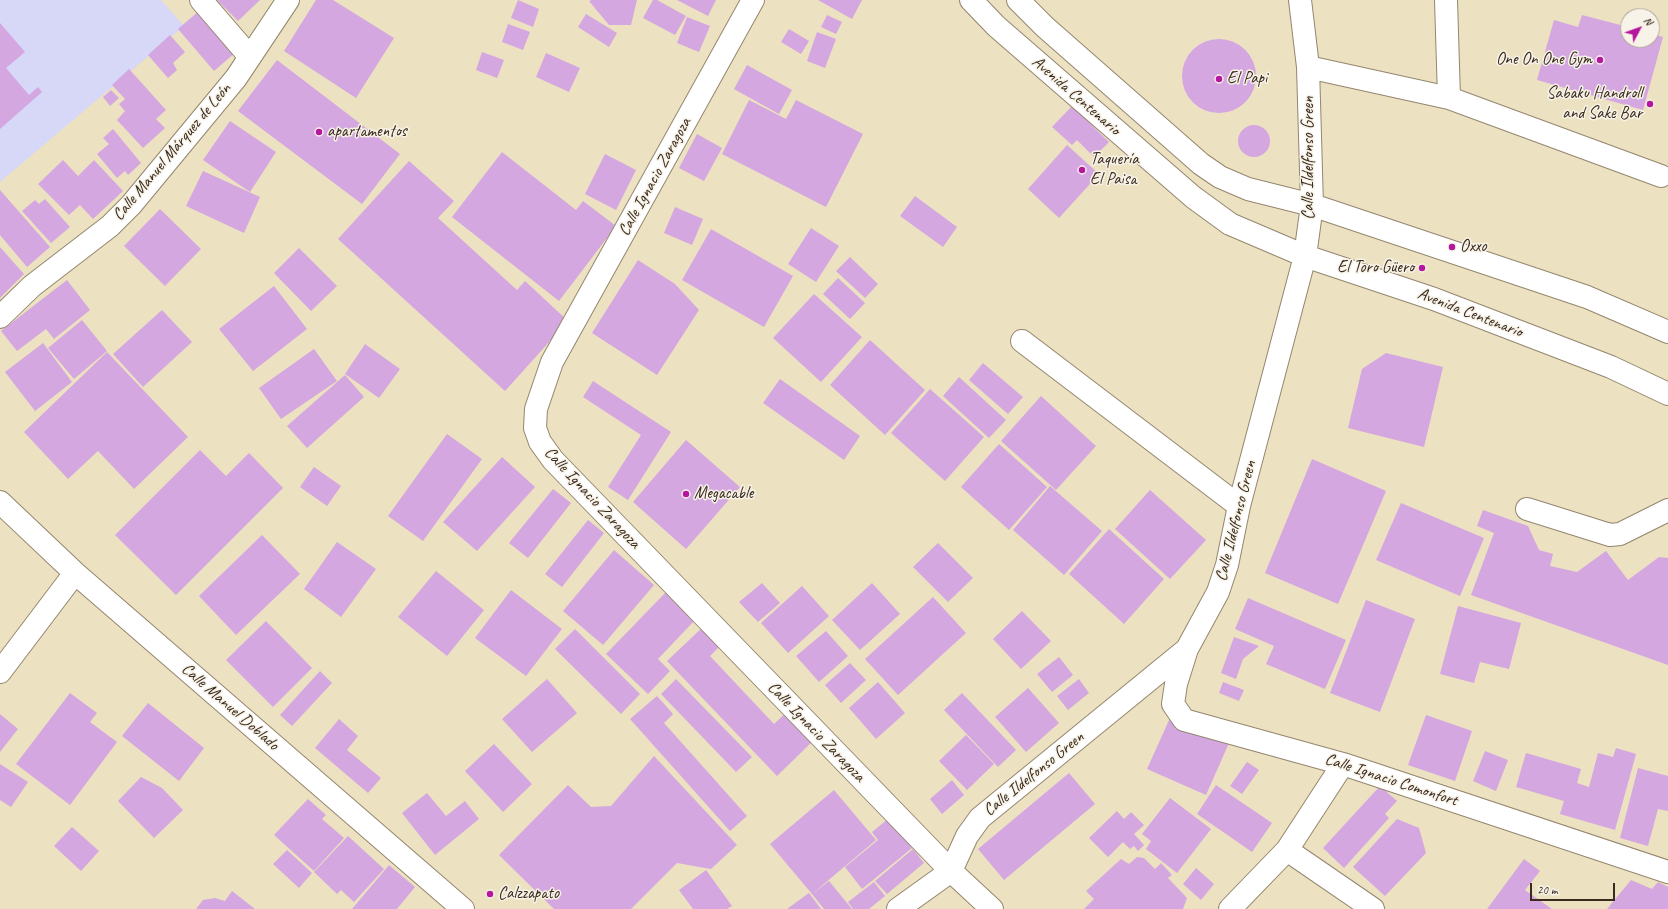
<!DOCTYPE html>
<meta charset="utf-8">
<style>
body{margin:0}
#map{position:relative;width:1668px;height:909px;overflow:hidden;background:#ece1c0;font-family:Caveat,sans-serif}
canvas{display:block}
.north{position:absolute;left:1620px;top:8px;width:40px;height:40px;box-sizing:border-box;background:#f7f3e8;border:1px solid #aca397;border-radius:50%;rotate:49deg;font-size:11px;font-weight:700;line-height:16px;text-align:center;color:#3b2a1e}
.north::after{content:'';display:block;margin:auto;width:14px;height:18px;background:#b5179e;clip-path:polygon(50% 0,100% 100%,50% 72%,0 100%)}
.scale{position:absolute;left:1530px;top:883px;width:85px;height:18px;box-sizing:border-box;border:2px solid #3b2a1e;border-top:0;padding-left:5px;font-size:12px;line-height:14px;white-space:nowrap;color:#3b2a1e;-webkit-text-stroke:3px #f7f3e8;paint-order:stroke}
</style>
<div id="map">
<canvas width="1668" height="909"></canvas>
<div class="north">N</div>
<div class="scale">20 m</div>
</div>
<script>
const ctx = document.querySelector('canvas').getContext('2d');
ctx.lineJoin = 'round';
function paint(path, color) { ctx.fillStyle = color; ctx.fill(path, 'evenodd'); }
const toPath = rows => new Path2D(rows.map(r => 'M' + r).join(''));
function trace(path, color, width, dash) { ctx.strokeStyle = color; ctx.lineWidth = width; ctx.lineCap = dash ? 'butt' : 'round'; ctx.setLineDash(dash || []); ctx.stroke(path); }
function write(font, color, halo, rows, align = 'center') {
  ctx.font = font + ' Caveat,sans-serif'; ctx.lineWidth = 3; ctx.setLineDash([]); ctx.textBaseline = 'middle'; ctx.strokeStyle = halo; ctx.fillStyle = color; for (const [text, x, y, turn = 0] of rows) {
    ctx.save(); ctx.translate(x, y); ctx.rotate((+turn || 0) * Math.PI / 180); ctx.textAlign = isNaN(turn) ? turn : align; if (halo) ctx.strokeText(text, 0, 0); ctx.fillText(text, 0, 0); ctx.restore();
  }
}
paint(toPath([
 [0,0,161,0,184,26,0,182]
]), '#d7d7f8');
paint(toPath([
 [217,0,260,0,238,21],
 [316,0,333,0,394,38,356,98,284,51],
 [518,0,539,9,533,27,511,18],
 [592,0,637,0,631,25,609,25,589,1],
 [653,0,657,0,686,16,675,35,643,18],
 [677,0,716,0,708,16],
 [818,0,862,0,852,19],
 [200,10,236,52,214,71,178,29],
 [586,14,617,33,609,47,578,27],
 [827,15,842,22,836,34,821,27],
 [1582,15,1628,27,1628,40,1652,40,1652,34,1663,37,1643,110,1537,80,1554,20,1578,27],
 [687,17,710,26,699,52,677,43],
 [0,23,25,52,6,68,29,95,38,87,42,92,0,129],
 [508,24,530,32,523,50,502,42],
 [789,29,809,41,801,54,781,42],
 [817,32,836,39,825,68,807,61],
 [170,35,185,52,173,63,177,70,168,78,148,55],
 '1182 76a37 37 0 1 1 74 0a37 37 0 1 1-74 0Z',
 [482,52,504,60,497,78,476,70],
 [546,53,580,68,569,92,536,77],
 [277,60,400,154,362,204,238,111],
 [747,65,792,90,779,114,734,89],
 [129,69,166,110,156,119,165,128,143,148,117,120,125,111,119,104,125,99,112,85],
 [111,90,119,98,110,106,103,97],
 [749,100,786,119,796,100,863,134,826,207,722,154],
 [1072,106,1109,142,1094,157,1077,140,1072,145,1052,127],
 [230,121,276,152,250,192,203,160],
 '1238 141a16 16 0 1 1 32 0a16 16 0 1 1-32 0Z',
 [113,129,141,163,128,175,125,171,117,178,97,154,109,144,103,138],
 [697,134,722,148,704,181,679,168],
 [1067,145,1099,174,1059,218,1028,189],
 [502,152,576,210,583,201,616,226,559,301,452,217],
 [605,154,636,170,616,210,585,194],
 [63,160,78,176,94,160,123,191,93,219,80,205,69,215,38,184],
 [409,161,454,201,438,218,517,290,525,281,568,321,505,391,338,239],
 [203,171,260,197,244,233,186,206],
 [0,190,50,247,27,267,0,235],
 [915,196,957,227,943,247,900,216],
 [45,199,70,227,51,243,22,211,35,200,39,204],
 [675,207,703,219,692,245,664,233],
 [160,209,201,249,165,286,124,246],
 [811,228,839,246,816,282,788,264],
 [711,229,793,276,764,327,682,280],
 [0,247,24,274,0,298],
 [299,248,337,286,311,311,274,273],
 [850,257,878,284,865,298,836,271],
 [638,260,675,284,699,310,657,375,592,333],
 [838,278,865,303,850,319,823,294],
 [67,280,90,310,54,339,46,329,17,351,1,331],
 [274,286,307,329,253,371,219,329],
 [814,294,862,337,821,382,773,338],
 [162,310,192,342,143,387,113,354],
 [82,320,107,351,74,379,48,348],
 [870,340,925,390,885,435,830,385],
 [43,343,72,382,35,411,5,372],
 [365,344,400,369,379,398,345,374],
 [314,349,337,381,281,419,259,388],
 [107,352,188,437,134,489,98,451,68,479,24,432],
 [1386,353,1443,367,1424,447,1348,428,1362,369],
 [983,363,1023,397,1008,414,969,380],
 [345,375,364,397,307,448,287,426],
 [959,377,1006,420,989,438,943,396],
 [780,379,860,436,844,460,763,403],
 [593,381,671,432,628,500,608,487,641,435,583,397],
 [930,389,984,437,945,481,891,433],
 [1041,396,1096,446,1056,490,1001,441],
 [447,434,482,459,423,541,388,516],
 [686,440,740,487,686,549,633,502],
 [999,444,1047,487,1009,530,961,487],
 [200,450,226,476,249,453,283,488,176,595,115,535],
 [502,457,535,487,477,551,443,522],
 [1312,459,1386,491,1338,604,1265,573],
 [314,467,341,486,327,506,300,487],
 [1050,486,1102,531,1064,575,1013,530],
 [553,489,571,503,528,558,509,543],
 [1150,490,1206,540,1170,579,1115,529],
 [1401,503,1484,538,1460,596,1376,560],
 [1483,510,1528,526,1539,550,1553,554,1550,566,1577,572,1606,551,1628,580,1659,557,1668,558,1668,665,1471,595,1494,533,1477,526],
 [588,520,604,533,562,587,545,574],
 [1109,529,1164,579,1124,624,1069,574],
 [262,535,300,574,236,635,199,596],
 [337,542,376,569,341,617,304,589],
 [938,543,973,578,948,602,913,567],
 [614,550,654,585,603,645,563,611],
 [436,571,484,610,447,656,398,617],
 [762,583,780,603,758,622,739,602],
 [872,583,900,614,860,650,832,620],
 [802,586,829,616,788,653,761,623],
 [511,590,562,629,526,676,475,638],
 [666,592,695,620,658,659,670,671,648,694,606,654],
 [933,597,966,633,898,695,865,659],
 [1248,598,1346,640,1325,689,1266,664,1274,646,1235,629],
 [1366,600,1415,619,1380,712,1330,693],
 [1458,606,1521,623,1509,669,1480,662,1474,683,1440,674],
 [1022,611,1051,641,1021,669,993,639],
 [266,621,312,668,273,707,226,660],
 [705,625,723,643,710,656,774,724,789,710,816,738,777,776,667,661],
 [575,629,640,694,621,714,555,649],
 [826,631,848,656,819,682,796,656],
 [1234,637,1259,646,1243,659,1236,679,1221,673],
 [1059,657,1073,675,1052,692,1037,674],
 [850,663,866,680,841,703,825,685],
 [320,671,332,683,292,726,280,715],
 [547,679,577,713,532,752,502,719],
 [676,679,752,757,736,772,661,694],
 [1079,679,1089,693,1068,710,1057,696],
 [878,682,905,713,876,739,849,708],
 [1223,682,1244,690,1239,701,1219,693],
 [1028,688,1059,723,1026,752,995,717],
 [70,693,97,713,90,722,117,742,70,805,16,764],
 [962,693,1016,750,998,767,944,710],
 [657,696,673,714,664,723,747,816,730,831,630,719],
 [148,703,204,748,179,781,122,736],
 [0,714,18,729,0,752],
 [1426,715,1472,731,1455,781,1408,765],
 [1170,718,1229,743,1206,795,1147,769],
 [339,719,358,736,347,750,381,778,368,793,315,748],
 [966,735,994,764,967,790,939,761],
 [494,744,532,784,503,812,465,771],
 [1616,748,1636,754,1615,830,1560,814,1564,801,1516,787,1526,753,1581,769,1577,783,1589,787,1598,753,1613,757],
 [1485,751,1508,760,1496,791,1473,781],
 [654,756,737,845,711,869,677,863,631,909,554,909,499,855,568,785,591,807,611,806],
 [1247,762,1259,770,1242,794,1230,786],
 [0,764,28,782,11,807,0,800],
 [1638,768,1668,776,1668,811,1658,809,1648,846,1620,838],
 [1069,773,1095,804,1004,880,978,849],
 [141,777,162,788,183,810,154,838,118,801],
 [952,780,964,795,942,814,930,799],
 [1216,785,1272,823,1252,852,1197,814],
 [1380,786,1397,801,1385,814,1389,818,1344,868,1323,848],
 [834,790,876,840,812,894,770,844],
 [427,793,446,816,465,801,479,819,435,855,402,813],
 [1170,798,1211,829,1177,873,1146,849,1151,841,1142,834],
 [308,799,326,815,322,819,344,838,314,871,274,835],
 [1117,811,1124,819,1131,812,1144,825,1134,834,1144,845,1138,851,1134,846,1130,849,1123,842,1108,857,1089,838],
 [888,819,912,848,862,889,845,867,878,840,872,832],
 [1397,819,1419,828,1426,853,1385,896,1353,867],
 [72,827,99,851,81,871,54,846],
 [348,836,384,869,354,902,341,890,337,894,314,872],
 [913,849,924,863,887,894,875,881],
 [287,850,312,873,299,888,273,864],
 [1137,857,1144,858,1155,869,1161,863,1172,875,1168,878,1187,898,1183,909,1084,909,1094,899,1086,891,1121,859,1129,864],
 [1524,859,1540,871,1525,890,1552,909,1487,909],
 [389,865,415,887,397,909,352,909],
 [1196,868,1214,884,1201,900,1183,884],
 [706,870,732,906,727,909,693,909,679,890],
 [1631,880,1652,889,1658,882,1668,887,1668,909,1607,909],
 [829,881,852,909,824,909,812,894],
 [874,882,885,896,869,909,853,909,848,902],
 [232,891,255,909,196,909,203,900,215,898,225,901],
 [809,893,821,909,787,909]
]), '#d4a7e1');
const minor = toPath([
 [201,0,250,57],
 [753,0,552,362,536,409,535,428,540,442,553,460,951,871,992,909],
 [1446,0,1449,98],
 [1308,67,1449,98,1661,176],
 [0,317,32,286,110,226,131,205,236,78,288,0],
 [1022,341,1239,506],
 [0,502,75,573,463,909],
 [1527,509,1610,535,1620,534,1668,510],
 [1187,649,1176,684,1173,704,1184,720,1343,764,1668,872],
 [0,672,75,573],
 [1287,850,1373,909],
 [898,909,951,871,967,836,980,818,1187,649,1218,592,1227,565,1239,506,1305,256,1312,205,1308,67,1300,0],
 [1230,909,1287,850,1343,764]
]);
const major = toPath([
 [971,0,996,26,1193,197,1230,224,1305,256,1434,299,1611,367,1668,394],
 [1018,0,1045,27,1201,164,1220,177,1248,189,1312,205,1587,297,1668,332]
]);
trace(minor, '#94866f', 24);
trace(major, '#94866f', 24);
trace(minor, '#fff', 22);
trace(major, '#fff', 22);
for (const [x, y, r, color] of [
 [1600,60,4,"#b5179e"],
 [1219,79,4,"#b5179e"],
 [1650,104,4,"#b5179e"],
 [319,132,4,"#b5179e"],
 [1082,170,4,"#b5179e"],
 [1452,247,4,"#b5179e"],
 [1422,268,4,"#b5179e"],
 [686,494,4,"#b5179e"],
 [490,894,4,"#b5179e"]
]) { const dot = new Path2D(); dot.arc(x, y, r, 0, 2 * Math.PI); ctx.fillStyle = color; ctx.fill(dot); trace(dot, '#f7f3e8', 1.5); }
write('17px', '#3b2a1e', '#f7f3e8', [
 ["One On One Gym",1592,60,"right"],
 ["El Papi",1227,79],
 ["Sabaku Handroll",1642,94,"right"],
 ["and Sake Bar",1642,114,"right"],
 ["apartamentos",327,132],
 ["Taquería",1090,160],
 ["El Paisa",1090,180],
 ["Oxxo",1460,247],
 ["El Toro Güero",1414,268,"right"],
 ["Megacable",694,494],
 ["Calzzapato",498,894]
], 'left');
write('17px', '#3b2a1e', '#f7f3e8', [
 ["Avenida Centenario",1076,96,41],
 ["Calle Manuel Márquez de León",172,152,-50],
 ["Calle Ildelfonso Green",1309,158,-90],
 ["Calle Ignacio Zaragoza",655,177,-61],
 ["Avenida Centenario",1470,313,21],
 ["Calle Ignacio Zaragoza",592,498,47],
 ["Calle Ildelfonso Green",1236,521,-76],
 ["Calle Manuel Doblado",230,707,41],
 ["Calle Ignacio Zaragoza",816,732,46],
 ["Calle Ildelfonso Green",1034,774,-39],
 ["Calle Ignacio Comonfort",1391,780,18]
]);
</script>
